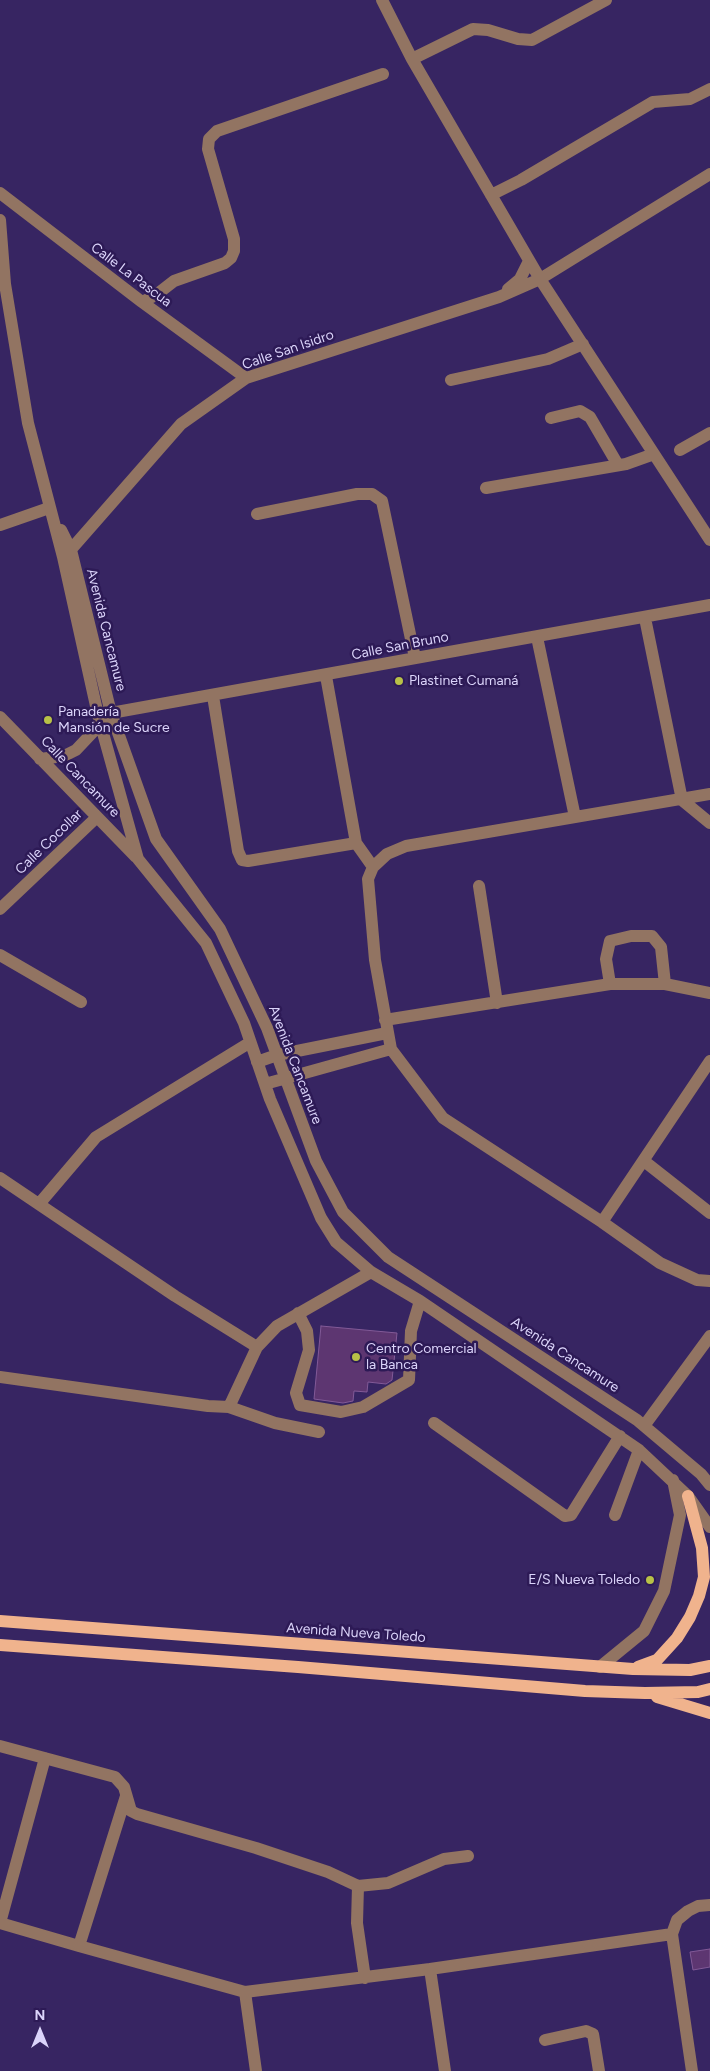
<!DOCTYPE html>
<meta charset="utf-8">
<style>
body{margin:0}
#map{position:relative;width:710px;height:2071px;overflow:hidden;background:#372562;font-family:Figtree,sans-serif}
canvas{display:block}
.north{position:absolute;left:15px;top:2006px;width:50px;height:50px;-webkit-text-stroke:4px #2d1a56;paint-order:stroke;rotate:0deg;font-size:14px;font-weight:700;line-height:20px;text-align:center;color:#dbd4fa}
.north::after{content:'';display:block;margin:auto;width:18px;height:22px;background:#dbd4fa;clip-path:polygon(50% 0,100% 100%,50% 72%,0 100%)}
</style>
<div id="map">
<canvas width="710" height="2071"></canvas>
<div class="north">N</div>
</div>
<script>
const ctx = document.querySelector('canvas').getContext('2d');
ctx.lineJoin = 'round';
function paint(path, color) { ctx.fillStyle = color; ctx.fill(path, 'evenodd'); }
const toPath = rows => new Path2D(rows.map(r => 'M' + r).join(''));
function trace(path, color, width, dash) { ctx.strokeStyle = color; ctx.lineWidth = width; ctx.lineCap = dash ? 'butt' : 'round'; ctx.setLineDash(dash || []); ctx.stroke(path); }
function write(font, color, halo, rows, align = 'center') {
  ctx.font = font + ' Figtree,sans-serif'; ctx.lineWidth = 5; ctx.setLineDash([]); ctx.textBaseline = 'middle'; ctx.strokeStyle = halo; ctx.fillStyle = color; for (const [text, x, y, turn = 0] of rows) {
    ctx.save(); ctx.translate(x, y); ctx.rotate((+turn || 0) * Math.PI / 180); ctx.textAlign = isNaN(turn) ? turn : align; if (halo) ctx.strokeText(text, 0, 0); ctx.fillText(text, 0, 0); ctx.restore();
  }
}
const building = toPath([
 [321,1326,397,1333,392,1380,386,1384,368,1382,367,1392,354,1391,353,1401,343,1403,314,1399,321,1326],
 [710,1949,710,1967,693,1970,690,1952,710,1949]
]);
paint(building, '#5d3671');
trace(building, '#825a97', 1);
trace(toPath([
 [382,0,412,59,540,279,710,540],
 [412,59,473,29,488,30,518,39,532,40,606,0],
 [0,193,142,302,246,378],
 [491,195,521,180,653,102,690,99,710,89],
 [0,220,5,284,28,423,63,557,98,715,138,859,206,943,244,1023,270,1099,321,1218,336,1242,371,1272,420,1301,639,1450,688,1496,710,1527],
 [508,289,520,279,529,261],
 [142,302,156,295,174,281,225,263,231,258,234,251,234,239,208,149,209,139,217,131,383,74],
 [451,380,548,359,583,344],
 [551,418,580,411,590,417,618,465],
 [680,450,710,433],
 [486,488,626,464,654,454],
 [257,514,357,494,372,494,382,501,415,658],
 [0,525,49,508],
 [61,530,71,550,111,713,156,839,220,929,267,1028,316,1161,343,1212,388,1257,637,1420,701,1474,710,1485],
 [67,554,181,424,246,378,499,297,540,279,710,174],
 [645,618,682,800,710,823],
 [537,637,575,817],
 [326,676,356,843,373,867],
 [213,696,238,851,242,860,248,861,356,843],
 [0,717,136,857],
 [40,759,64,756,76,750,111,713,710,605],
 [710,794,406,846,387,854,373,867,368,879,375,960,391,1049,443,1118,602,1222,660,1263,697,1280,710,1281],
 [479,886,497,1003],
 [0,909,97,817],
 [0,955,81,1002],
 [610,984,606,959,610,941,631,936,652,936,661,947,665,984],
 [385,1020,610,984,665,984,710,993],
 [257,1062,277,1055,387,1033],
 [265,1084,391,1049],
 [644,1161,710,1213],
 [0,1178,175,1296,257,1347],
 [39,1204,96,1137,249,1043],
 [602,1222,710,1061],
 [298,1313,307,1331,309,1350,296,1393,300,1405,341,1412,363,1407,409,1380,411,1331,420,1301],
 [0,1377,208,1406,229,1407,257,1347,277,1326,371,1272],
 [229,1407,275,1423,319,1432],
 [434,1423,565,1516,571,1515,620,1436],
 [644,1426,710,1336],
 [615,1515,639,1450],
 [600,1667,644,1631,664,1591,680,1515,673,1480],
 [0,1746,115,1777,124,1787,131,1811,137,1814,256,1848,328,1872,358,1886,357,1923,365,1978],
 [45,1758,0,1923,79,1946,245,1992,430,1969,672,1934],
 [358,1886,388,1883,444,1859,468,1856],
 [79,1946,126,1796],
 [430,1969,445,2071],
 [245,1992,256,2071],
 [545,2040,586,2031,593,2034,599,2071],
 [692,2071,672,1934,677,1920,688,1911,698,1906,710,1905]
]), '#927462', 12);
trace(toPath([
 [0,1621,633,1669,690,1670,710,1666],
 [0,1645,298,1667,585,1691,645,1693,698,1692,710,1689],
 [638,1667,657,1660,677,1638,690,1617,699,1596,704,1577,702,1548,688,1496],
 [657,1697,710,1713]
]), '#f0b38d', 12);
for (const [x, y, r, color] of [
 [399,681,5,"#b8c147"],
 [48,720,5,"#b8c147"],
 [356,1357,5,"#b8c147"],
 [650,1580,5,"#b8c147"]
]) { const dot = new Path2D(); dot.arc(x, y, r, 0, 2 * Math.PI); ctx.fillStyle = color; ctx.fill(dot); trace(dot, '#2d1a56', 2); }
write('14px', '#dbd4fa', '#2d1a56', [
 ["Calle La Pascua",131,275,37],
 ["Calle San Isidro",288,350,-19],
 ["Avenida Cancamure",106,630,76],
 ["Calle San Bruno",400,646,-11],
 ["Calle Cancamure",80,777,46],
 ["Calle Cocollar",49,842,-44],
 ["Avenida Cancamure",295,1065,69],
 ["Avenida Cancamure",565,1355,33],
 ["Avenida Nueva Toledo",356,1633,4]
]);
write('14px', '#dbd4fa', '#2d1a56', [
 ["Plastinet Cumaná",409,681],
 ["Panadería",58,712],
 ["Mansión de Sucre",58,728],
 ["Centro Comercial",366,1349],
 ["la Banca",366,1365],
 ["E/S Nueva Toledo",640,1580,"right"]
], 'left');
</script>
